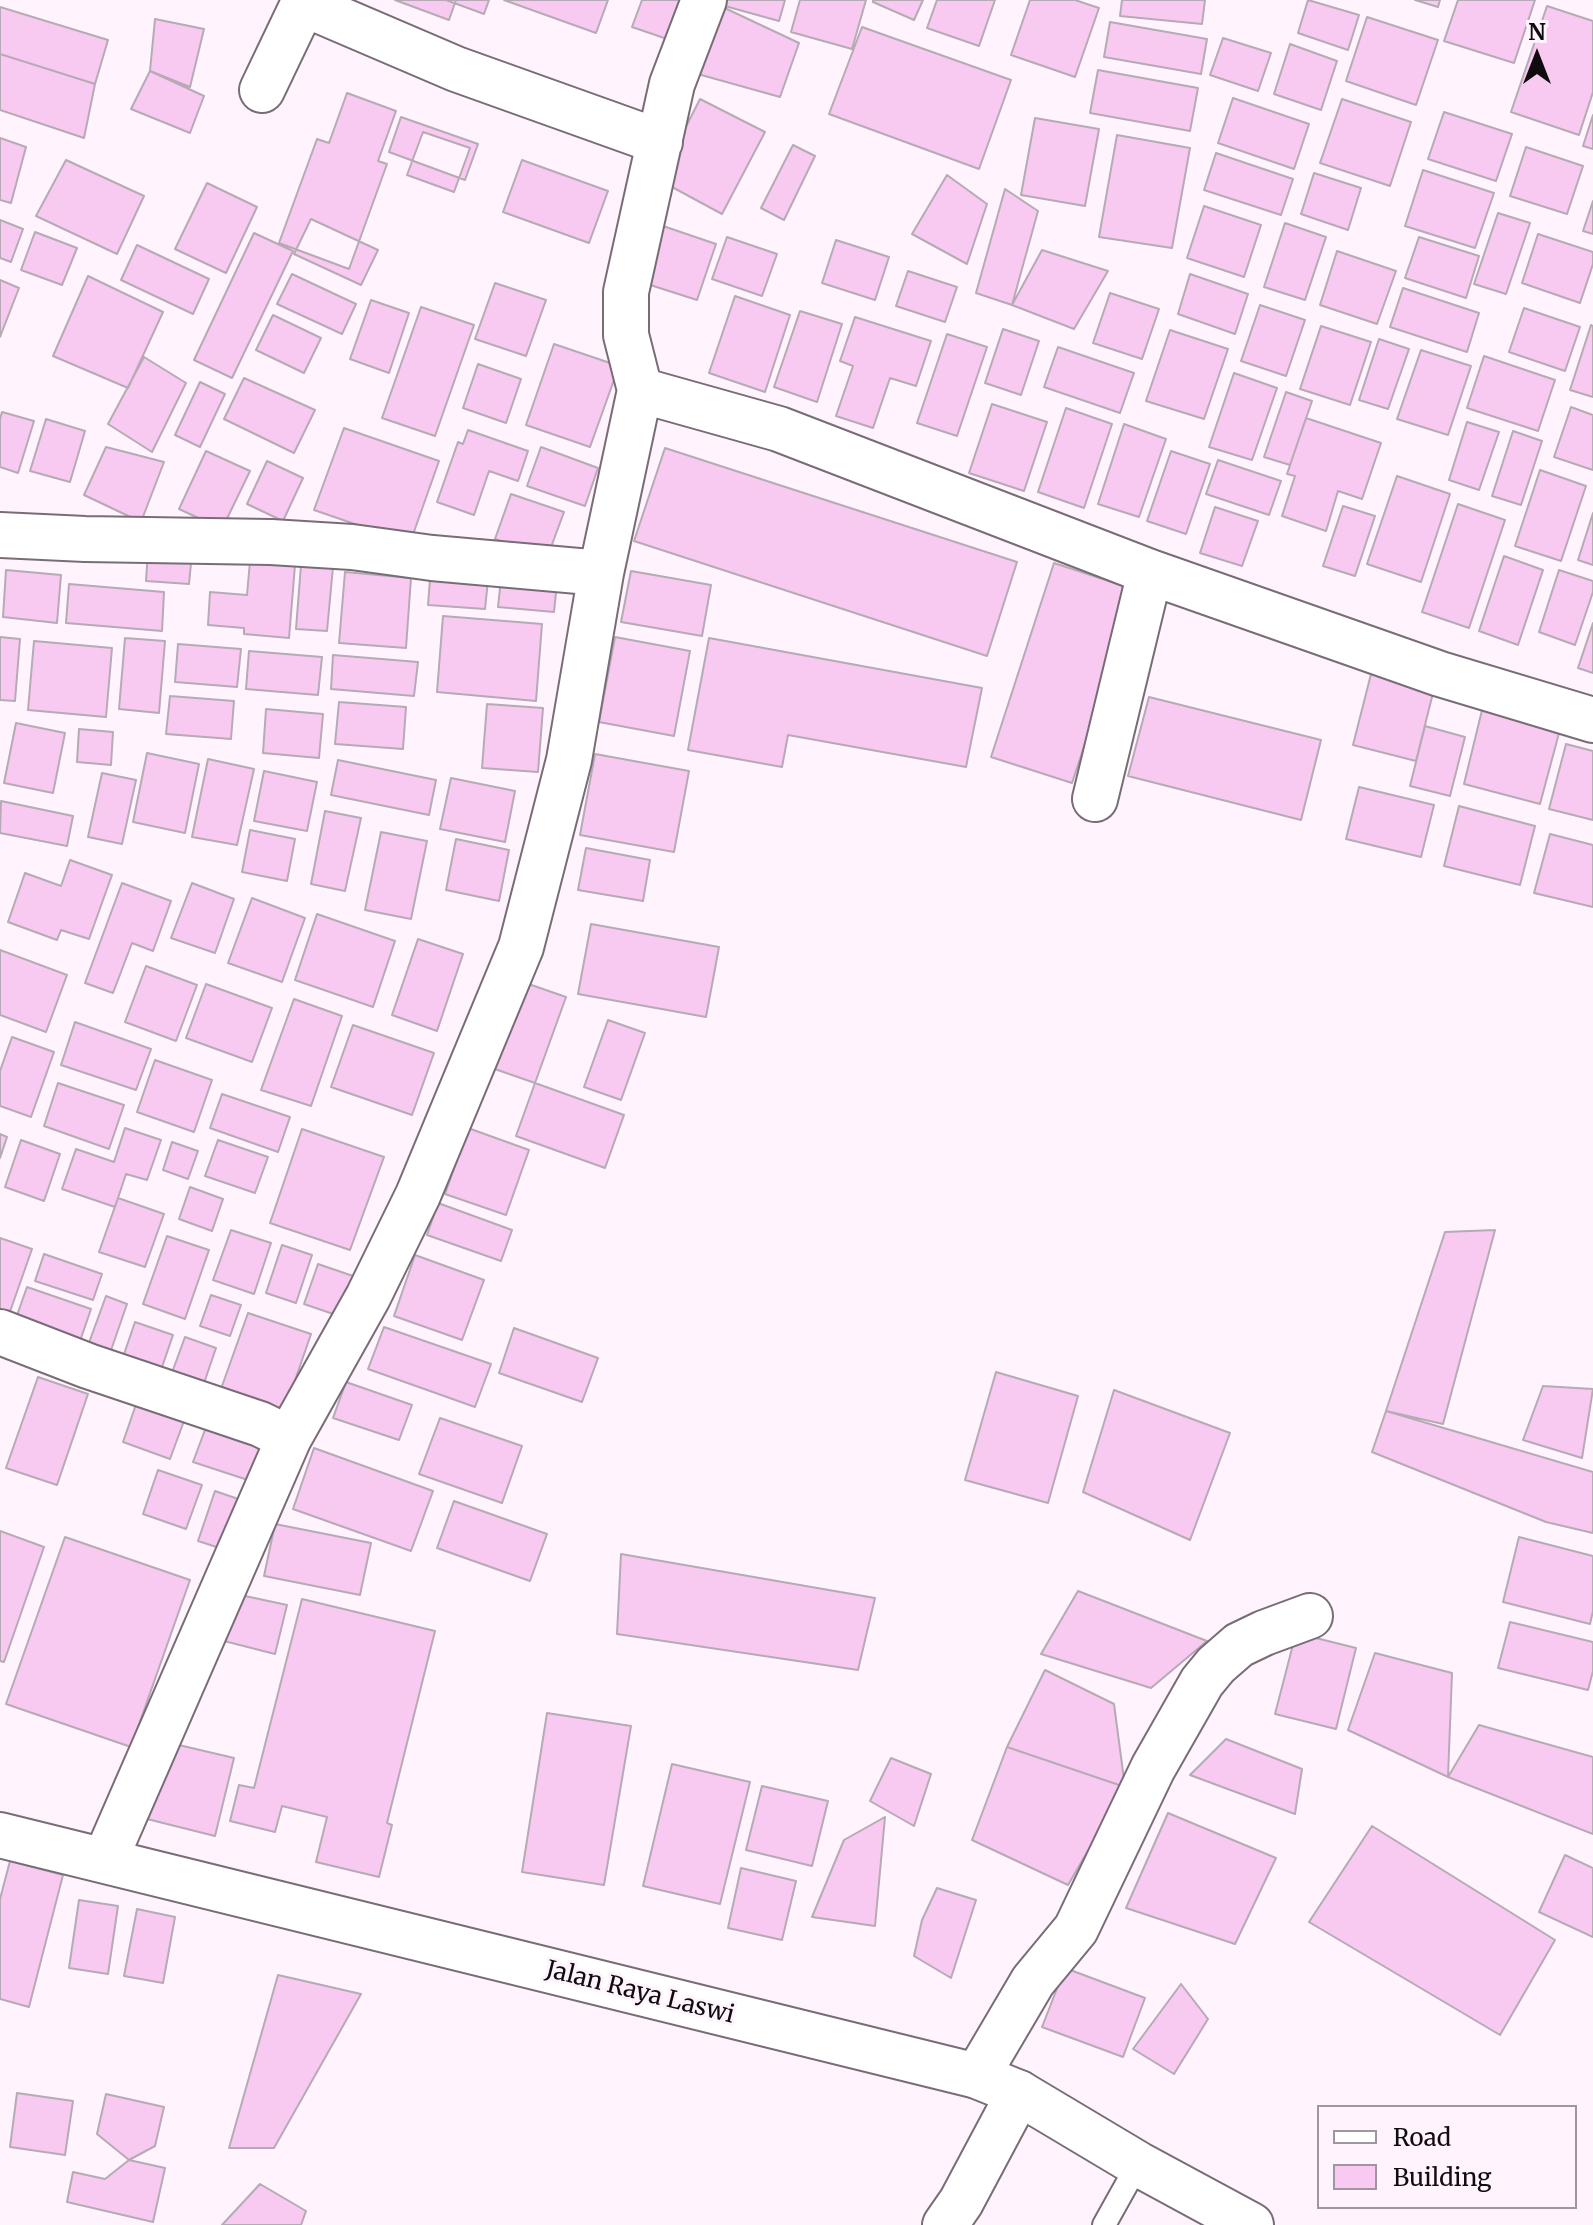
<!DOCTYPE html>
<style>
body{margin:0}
#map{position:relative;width:1593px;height:2225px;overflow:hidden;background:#fff4fd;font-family:Merriweather,serif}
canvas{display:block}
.legend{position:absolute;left:1317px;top:2105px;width:260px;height:104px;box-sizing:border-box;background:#fff4fd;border:2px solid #9f979d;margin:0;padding:10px 14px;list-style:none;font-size:24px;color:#0f0b0e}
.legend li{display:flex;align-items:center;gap:16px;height:40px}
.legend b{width:40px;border:2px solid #9f979d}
.north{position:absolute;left:1497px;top:16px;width:80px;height:80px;-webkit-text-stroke:6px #fff4fd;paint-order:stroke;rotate:0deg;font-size:22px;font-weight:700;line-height:32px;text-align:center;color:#0f0b0e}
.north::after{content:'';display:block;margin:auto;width:28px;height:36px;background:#0f0b0e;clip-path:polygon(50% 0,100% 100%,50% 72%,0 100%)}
</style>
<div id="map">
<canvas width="1593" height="2225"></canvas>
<ul class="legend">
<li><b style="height:10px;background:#fff"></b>Road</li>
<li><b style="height:22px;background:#f8caf1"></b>Building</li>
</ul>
<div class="north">N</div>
</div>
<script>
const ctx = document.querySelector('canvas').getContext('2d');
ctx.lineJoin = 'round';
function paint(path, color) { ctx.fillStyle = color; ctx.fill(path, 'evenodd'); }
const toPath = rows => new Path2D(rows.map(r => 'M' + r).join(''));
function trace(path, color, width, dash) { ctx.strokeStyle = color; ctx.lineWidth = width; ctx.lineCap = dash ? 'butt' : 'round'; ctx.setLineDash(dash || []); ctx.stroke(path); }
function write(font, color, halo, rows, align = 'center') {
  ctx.font = font + ' Merriweather,serif'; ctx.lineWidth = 6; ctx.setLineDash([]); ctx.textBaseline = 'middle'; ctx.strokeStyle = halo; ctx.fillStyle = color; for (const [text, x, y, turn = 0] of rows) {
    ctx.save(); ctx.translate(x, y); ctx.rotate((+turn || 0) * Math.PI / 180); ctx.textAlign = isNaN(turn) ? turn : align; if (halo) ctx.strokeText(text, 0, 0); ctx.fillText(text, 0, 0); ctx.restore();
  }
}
const building = toPath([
 [395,0,456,0,449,20,395,0],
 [446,0,489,0,484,14,446,0],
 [504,0,608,0,596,33,504,0],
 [642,0,688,0,673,41,632,27,642,0],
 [715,0,785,0,779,21,714,3,715,0],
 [800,0,866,0,852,49,791,32,800,0],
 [873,0,923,0,914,20,873,2,873,0],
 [937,0,995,0,979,46,927,28,937,0],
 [1030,0,1075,0,1099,8,1075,77,1011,55,1030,0],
 [1122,0,1205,0,1202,24,1120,16,1122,0],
 [1308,0,1359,15,1348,50,1298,33,1308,0],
 [1415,0,1440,0,1438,7,1415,0],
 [1458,0,1535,0,1514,63,1444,41,1458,0],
 [714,3,799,43,780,97,687,71,714,3],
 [1547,6,1593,21,1593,92,1579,135,1511,112,1547,6],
 [0,7,108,40,95,84,0,54,0,7],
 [1367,17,1438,40,1416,105,1346,81,1367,17],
 [155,19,204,29,190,87,150,71,155,19],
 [1110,22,1207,39,1201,74,1104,57,1110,22],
 [862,27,1011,80,979,169,829,114,862,27],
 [1223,38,1271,53,1258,91,1210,75,1223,38],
 [1290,44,1337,61,1321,110,1274,94,1290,44],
 [0,54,95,84,84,138,0,110,0,54],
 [1098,70,1198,88,1190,131,1090,113,1098,70],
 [150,71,204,96,190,133,131,109,150,71],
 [347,93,396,111,378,161,387,164,349,269,279,243,317,139,329,143,347,93],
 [1233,98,1309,124,1294,169,1218,143,1233,98],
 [700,99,765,132,722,214,659,180,700,99],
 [1342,99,1411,122,1390,186,1320,163,1342,99],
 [1444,112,1512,134,1496,181,1428,159,1444,112],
 [1593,115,1593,149,1583,146,1593,115],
 [401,117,478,144,465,180,389,152,401,117],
 [1035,118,1099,129,1085,206,1021,195,1035,118],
 [423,132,470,148,454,192,407,175,423,132],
 [1117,135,1190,148,1172,248,1099,237,1117,135],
 [0,138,26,147,11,203,0,200,0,138],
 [793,145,815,156,784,220,761,208,793,145],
 [1526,147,1583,166,1567,214,1510,196,1526,147],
 [1216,153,1293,179,1281,215,1204,190,1216,153],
 [66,160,144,196,117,254,36,216,66,160],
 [522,160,608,191,589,243,503,212,522,160],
 [1423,170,1494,193,1475,248,1405,226,1423,170],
 [1314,173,1361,188,1348,230,1301,214,1314,173],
 [947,175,987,204,967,264,912,234,947,175],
 [207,183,257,207,226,273,175,249,207,183],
 [1005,189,1038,211,1012,305,976,293,1005,189],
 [1593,201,1593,234,1583,231,1593,201],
 [1204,206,1261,225,1244,277,1187,258,1204,206],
 [1498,213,1530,223,1506,294,1474,284,1498,213],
 [311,219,378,250,361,285,294,254,311,219],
 [0,220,23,229,11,262,0,258,0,220],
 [1285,223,1326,237,1305,300,1264,287,1285,223],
 [663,226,716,244,697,300,644,283,663,226],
 [35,232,77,248,62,285,21,270,35,232],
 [254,233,293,251,232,378,194,360,254,233],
 [1538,234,1593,252,1593,264,1580,303,1522,283,1538,234],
 [727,237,777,254,762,296,712,279,727,237],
 [1419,237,1479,256,1466,298,1405,278,1419,237],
 [836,240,889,257,875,300,822,283,836,240],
 [137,245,209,279,193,314,121,280,137,245],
 [1042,250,1108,271,1074,329,1012,305,1042,250],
 [1337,251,1396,271,1377,324,1320,305,1337,251],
 [908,271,957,287,945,322,896,306,908,271],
 [292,274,356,304,342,334,277,304,292,274],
 [1190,274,1248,294,1235,334,1178,314,1190,274],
 [88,276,163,312,128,388,53,356,88,276],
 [0,280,19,288,0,337,0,280],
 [495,283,546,300,526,356,475,339,495,283],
 [1403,288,1479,313,1467,352,1390,327,1403,288],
 [1110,293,1159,309,1142,359,1093,343,1110,293],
 [735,296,790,315,765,392,709,373,735,296],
 [371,300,409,313,389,373,350,359,371,300],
 [1260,305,1305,320,1286,376,1241,361,1260,305],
 [421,307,474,325,435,436,382,418,421,307],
 [1524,308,1580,327,1565,371,1509,352,1524,308],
 [800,311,842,324,817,402,774,387,800,311],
 [273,315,321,338,304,373,256,350,273,315],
 [855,317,931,341,916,386,890,378,873,428,836,416,853,366,840,361,855,317],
 [1591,325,1593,326,1593,397,1570,390,1591,325],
 [1321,326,1371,342,1350,405,1300,389,1321,326],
 [1003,329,1039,341,1021,395,985,383,1003,329],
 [1170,330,1228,349,1204,419,1146,401,1170,330],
 [947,334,987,347,957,436,917,423,947,334],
 [1379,339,1409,349,1388,409,1359,400,1379,339],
 [554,344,619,366,590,447,526,425,554,344],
 [1058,347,1134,373,1120,413,1044,387,1058,347],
 [1421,350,1471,366,1448,435,1397,419,1421,350],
 [1484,356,1555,380,1538,431,1467,408,1484,356],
 [144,357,186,383,152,452,108,424,144,357],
 [478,364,521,379,506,423,463,408,478,364],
 [1234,373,1277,388,1252,460,1209,447,1234,373],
 [244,378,315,410,294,453,224,419,244,378],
 [200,382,225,394,200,447,175,435,200,382],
 [1286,392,1312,401,1290,465,1264,457,1286,392],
 [992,404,1047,422,1024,491,969,473,992,404],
 [1571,407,1593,415,1593,470,1554,457,1571,407],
 [1066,408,1112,424,1084,508,1038,492,1066,408],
 [2,412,34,421,18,473,0,467,0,419,2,412],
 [1306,418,1381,443,1362,499,1338,491,1326,531,1282,516,1295,476,1287,474,1306,418],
 [46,419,85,431,70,482,30,471,46,419],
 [1467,422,1499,432,1479,490,1449,480,1467,422],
 [1124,424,1166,439,1139,517,1098,504,1124,424],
 [344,428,439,461,410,543,314,510,344,428],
 [468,430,528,451,518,481,489,471,474,515,437,502,458,442,463,444,468,430],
 [1513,431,1542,441,1521,505,1492,496,1513,431],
 [106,447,164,462,141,522,84,495,106,447],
 [541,447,598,468,585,506,527,486,541,447],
 [665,448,1017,562,987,656,634,541,665,448],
 [206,451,250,471,222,529,179,509,206,451],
 [1171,451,1210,464,1186,534,1147,521,1171,451],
 [1218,460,1281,481,1269,515,1206,494,1218,460],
 [267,461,303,478,283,521,247,504,267,461],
 [1540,470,1586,486,1561,561,1515,546,1540,470],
 [1397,476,1450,494,1421,582,1367,564,1397,476],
 [511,494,564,512,547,558,495,539,511,494],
 [1458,504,1505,520,1469,628,1422,612,1458,504],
 [1343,506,1375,516,1355,576,1323,566,1343,506],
 [1215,507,1258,521,1242,566,1200,553,1215,507],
 [1593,513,1593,565,1578,560,1593,513],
 [148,549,192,553,189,584,146,581,148,549],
 [1504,556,1543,570,1518,645,1479,631,1504,556],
 [250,561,295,565,289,638,244,634,244,628,208,625,210,592,247,595,250,561],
 [1054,563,1136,590,1072,783,991,757,1054,563],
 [301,565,333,567,327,631,296,629,301,565],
 [431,566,489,571,485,609,428,605,431,566],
 [502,569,558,573,554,612,498,607,502,569],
 [6,570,61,575,57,623,3,617,6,570],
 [1559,570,1593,581,1593,592,1575,645,1539,632,1559,570],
 [631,571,711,585,702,636,621,622,631,571],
 [345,572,411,578,406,648,339,643,345,572],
 [69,584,164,592,162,631,66,623,69,584],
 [443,616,542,624,536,701,437,692,443,616],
 [1593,623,1593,673,1578,668,1593,623],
 [0,637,20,639,15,701,0,700,0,637],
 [615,637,690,651,674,736,599,722,615,637],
 [125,638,165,641,159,713,119,709,125,638],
 [709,638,982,688,966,767,788,735,782,767,688,750,709,638],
 [34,641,112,648,106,717,28,710,34,641],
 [178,644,241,649,237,687,175,682,178,644],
 [249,651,322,657,318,695,246,689,249,651],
 [333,655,418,662,414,696,331,689,333,655],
 [1372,670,1435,685,1416,761,1353,745,1372,670],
 [170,696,234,701,231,739,166,734,170,696],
 [1149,697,1321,740,1301,820,1128,776,1149,697],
 [339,702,406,707,403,749,335,744,339,702],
 [1484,702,1562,722,1540,804,1464,784,1484,702],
 [487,704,543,708,538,772,482,768,487,704],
 [266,709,323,714,319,758,263,753,266,709],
 [16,723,65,733,53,793,4,783,16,723],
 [1425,726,1465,737,1450,796,1410,786,1425,726],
 [79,729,113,732,111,765,77,762,79,729],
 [1566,744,1593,751,1593,820,1549,809,1566,744],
 [147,753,199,764,185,833,133,822,147,753],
 [595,754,689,771,674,852,580,835,595,754],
 [208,759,254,769,237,845,192,837,208,759],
 [338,760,436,780,429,815,331,795,338,760],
 [264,771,317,782,307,831,254,821,264,771],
 [102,773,136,780,122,844,88,837,102,773],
 [451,778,515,791,505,842,440,829,451,778],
 [1359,787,1434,805,1421,857,1346,839,1359,787],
 [1,801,73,816,67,846,0,833,1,801],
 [1459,806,1535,826,1520,885,1444,866,1459,806],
 [325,811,361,818,345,891,311,884,325,811],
 [250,830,295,839,287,881,242,872,250,830],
 [381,832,427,841,411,919,365,910,381,832],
 [1550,834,1593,845,1593,907,1534,893,1550,834],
 [456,839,509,850,499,901,446,890,456,839],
 [586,848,650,860,643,901,578,890,586,848],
 [70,860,112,875,89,939,61,930,57,940,8,922,25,873,61,886,70,860],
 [122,883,171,901,153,951,132,943,113,993,85,983,122,883],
 [192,883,234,899,215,953,171,938,192,883],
 [252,898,305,918,282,982,228,963,252,898],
 [317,914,395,941,373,1007,295,980,317,914],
 [591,924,719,947,706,1017,578,994,591,924],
 [418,939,463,954,437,1031,392,1015,418,939],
 [0,950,67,975,46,1032,0,1015,0,950],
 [146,966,197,985,176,1041,125,1022,146,966],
 [520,981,566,997,535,1083,489,1067,520,981],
 [206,984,272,1008,252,1062,186,1038,206,984],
 [294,999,342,1016,311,1106,261,1090,294,999],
 [608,1020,645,1033,621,1100,584,1087,608,1020],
 [75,1022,151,1049,136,1090,61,1065,75,1022],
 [353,1025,434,1053,412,1115,331,1087,353,1025],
 [12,1037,54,1052,31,1117,0,1106,0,1071,12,1037],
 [155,1060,212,1080,194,1132,137,1112,155,1060],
 [58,1083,124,1105,109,1149,44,1126,58,1083],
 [535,1083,624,1115,605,1168,516,1136,535,1083],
 [222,1094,290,1117,278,1152,210,1128,222,1094],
 [125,1128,161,1140,147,1180,126,1174,115,1207,62,1189,76,1149,114,1162,125,1128],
 [468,1128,529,1150,506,1215,445,1194,468,1128],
 [302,1129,384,1157,350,1250,270,1223,302,1129],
 [0,1134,7,1137,0,1158,0,1134],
 [21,1140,60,1154,44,1201,5,1187,21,1140],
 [218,1140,268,1157,255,1193,205,1176,218,1140],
 [172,1142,198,1151,188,1179,163,1170,172,1142],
 [190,1187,223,1199,212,1231,179,1219,190,1187],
 [118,1198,164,1214,145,1267,99,1252,118,1198],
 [438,1203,512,1230,501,1261,427,1235,438,1203],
 [231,1230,271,1243,254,1294,213,1280,231,1230],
 [1495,1230,1443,1424,1386,1411,1445,1232,1495,1230],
 [167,1236,209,1250,185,1319,143,1304,167,1236],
 [0,1238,32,1249,6,1323,0,1321,0,1238],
 [282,1245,312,1255,296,1303,266,1293,282,1245],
 [44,1254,102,1274,93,1300,35,1281,44,1254],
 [415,1255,484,1280,462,1340,394,1316,415,1255],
 [318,1264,353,1276,339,1316,304,1304,318,1264],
 [27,1287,91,1309,79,1344,15,1321,27,1287],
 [211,1295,241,1305,230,1336,200,1326,211,1295],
 [106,1296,127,1304,108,1359,86,1351,106,1296],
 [248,1313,311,1334,280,1424,216,1403,248,1313],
 [135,1322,173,1335,160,1373,122,1360,135,1322],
 [384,1327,491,1364,475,1407,368,1369,384,1327],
 [514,1328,598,1358,582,1402,499,1373,514,1328],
 [185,1337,216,1348,202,1389,170,1378,185,1337],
 [996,1372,1078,1396,1048,1503,965,1480,996,1372],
 [38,1377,88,1394,57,1485,6,1468,38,1377],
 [346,1382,412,1405,399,1440,333,1418,346,1382],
 [1543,1386,1593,1389,1582,1458,1523,1440,1543,1386],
 [1114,1390,1230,1433,1190,1540,1083,1492,1114,1390],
 [140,1393,188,1410,170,1459,123,1442,140,1393],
 [1386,1411,1593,1472,1593,1533,1546,1522,1372,1452,1386,1411],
 [440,1418,522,1446,502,1503,419,1474,440,1418],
 [209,1419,269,1440,254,1482,193,1462,209,1419],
 [314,1448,433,1491,411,1551,293,1509,314,1448],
 [158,1470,202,1485,186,1529,143,1514,158,1470],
 [215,1491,247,1502,229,1551,198,1541,215,1491],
 [454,1501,547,1534,530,1581,437,1548,454,1501],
 [275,1524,371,1543,360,1595,264,1576,275,1524],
 [0,1531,44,1547,4,1662,0,1661,0,1531],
 [65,1537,190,1580,131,1747,6,1704,65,1537],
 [1519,1537,1593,1556,1593,1611,1590,1624,1503,1602,1519,1537],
 [621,1554,875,1598,858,1670,617,1634,621,1554],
 [1078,1591,1207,1641,1151,1688,1041,1654,1078,1591],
 [236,1594,287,1605,275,1654,224,1641,236,1594],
 [302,1599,435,1631,387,1823,392,1825,379,1877,316,1862,327,1817,282,1806,275,1832,230,1821,239,1785,254,1788,302,1599],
 [1510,1622,1593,1642,1593,1671,1588,1690,1498,1668,1510,1622],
 [1296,1633,1356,1648,1336,1729,1275,1714,1296,1633],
 [1375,1653,1452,1673,1448,1777,1348,1730,1375,1653],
 [1045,1670,1114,1704,1125,1787,1007,1747,1045,1670],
 [547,1713,631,1726,604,1885,522,1872,547,1713],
 [1479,1725,1593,1757,1593,1834,1448,1777,1479,1725],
 [1226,1739,1302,1769,1295,1814,1190,1775,1226,1739],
 [162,1741,234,1758,215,1836,143,1818,162,1741],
 [1007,1747,1125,1787,1068,1885,972,1840,1007,1747],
 [891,1758,931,1774,914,1826,870,1801,891,1758],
 [672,1764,750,1782,720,1904,643,1886,672,1764],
 [762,1786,828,1801,812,1866,746,1850,762,1786],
 [1168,1813,1276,1858,1235,1944,1126,1908,1168,1813],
 [885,1817,875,1926,812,1917,844,1840,885,1817],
 [1372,1826,1555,1940,1500,2035,1309,1922,1372,1826],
 [1565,1855,1593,1868,1593,1937,1539,1912,1565,1855],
 [10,1861,63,1875,29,2007,0,1999,0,1899,10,1861],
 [741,1868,796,1881,782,1940,728,1928,741,1868],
 [937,1888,976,1900,951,1978,914,1956,922,1920,937,1888],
 [79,1900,118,1906,108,1974,69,1968,79,1900],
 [137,1909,175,1917,163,1983,124,1976,137,1909],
 [1065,1968,1145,1998,1123,2057,1042,2027,1065,1968],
 [278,1975,361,1994,274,2148,229,2148,278,1975],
 [1181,1984,1208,2019,1174,2074,1133,2049,1181,1984],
 [17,2093,73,2101,65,2155,10,2147,17,2093],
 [106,2094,164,2107,155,2146,129,2160,97,2134,106,2094],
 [129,2160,165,2168,153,2222,67,2202,73,2172,105,2179,129,2160],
 [260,2184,306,2211,301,2225,222,2225,260,2184]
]);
paint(building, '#f8caf1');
trace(building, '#b6aab4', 2);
const service = toPath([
 [1104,2225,1138,2164]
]);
const minor = toPath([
 [304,4,456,69,660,142],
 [262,90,305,0],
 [640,390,626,335,626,292,672,84,704,0],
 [0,535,85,539,271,542,352,547,432,558,601,573],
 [1095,799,1150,572],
 [0,1332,88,1366,260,1424,289,1438],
 [105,1860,289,1438,368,1297,418,1195,521,947,569,760,601,573,640,390,779,429,1150,572,1440,674,1593,720],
 [977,2076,1033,1981,1076,1929,1153,1768,1202,1682,1216,1665,1239,1645,1264,1633,1310,1616],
 [945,2225,961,2202,1019,2093]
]);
const primary = toPath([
 [0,1835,977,2076,1019,2093,1138,2164,1251,2225]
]);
trace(service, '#786d76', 26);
trace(minor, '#786d76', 48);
trace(primary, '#786d76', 48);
trace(service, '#fff', 22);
trace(minor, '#fff', 44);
trace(primary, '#fff', 44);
write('24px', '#0f0b0e', '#fff4fd', [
 ["Jalan Raya Laswi",640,1993,14]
]);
</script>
